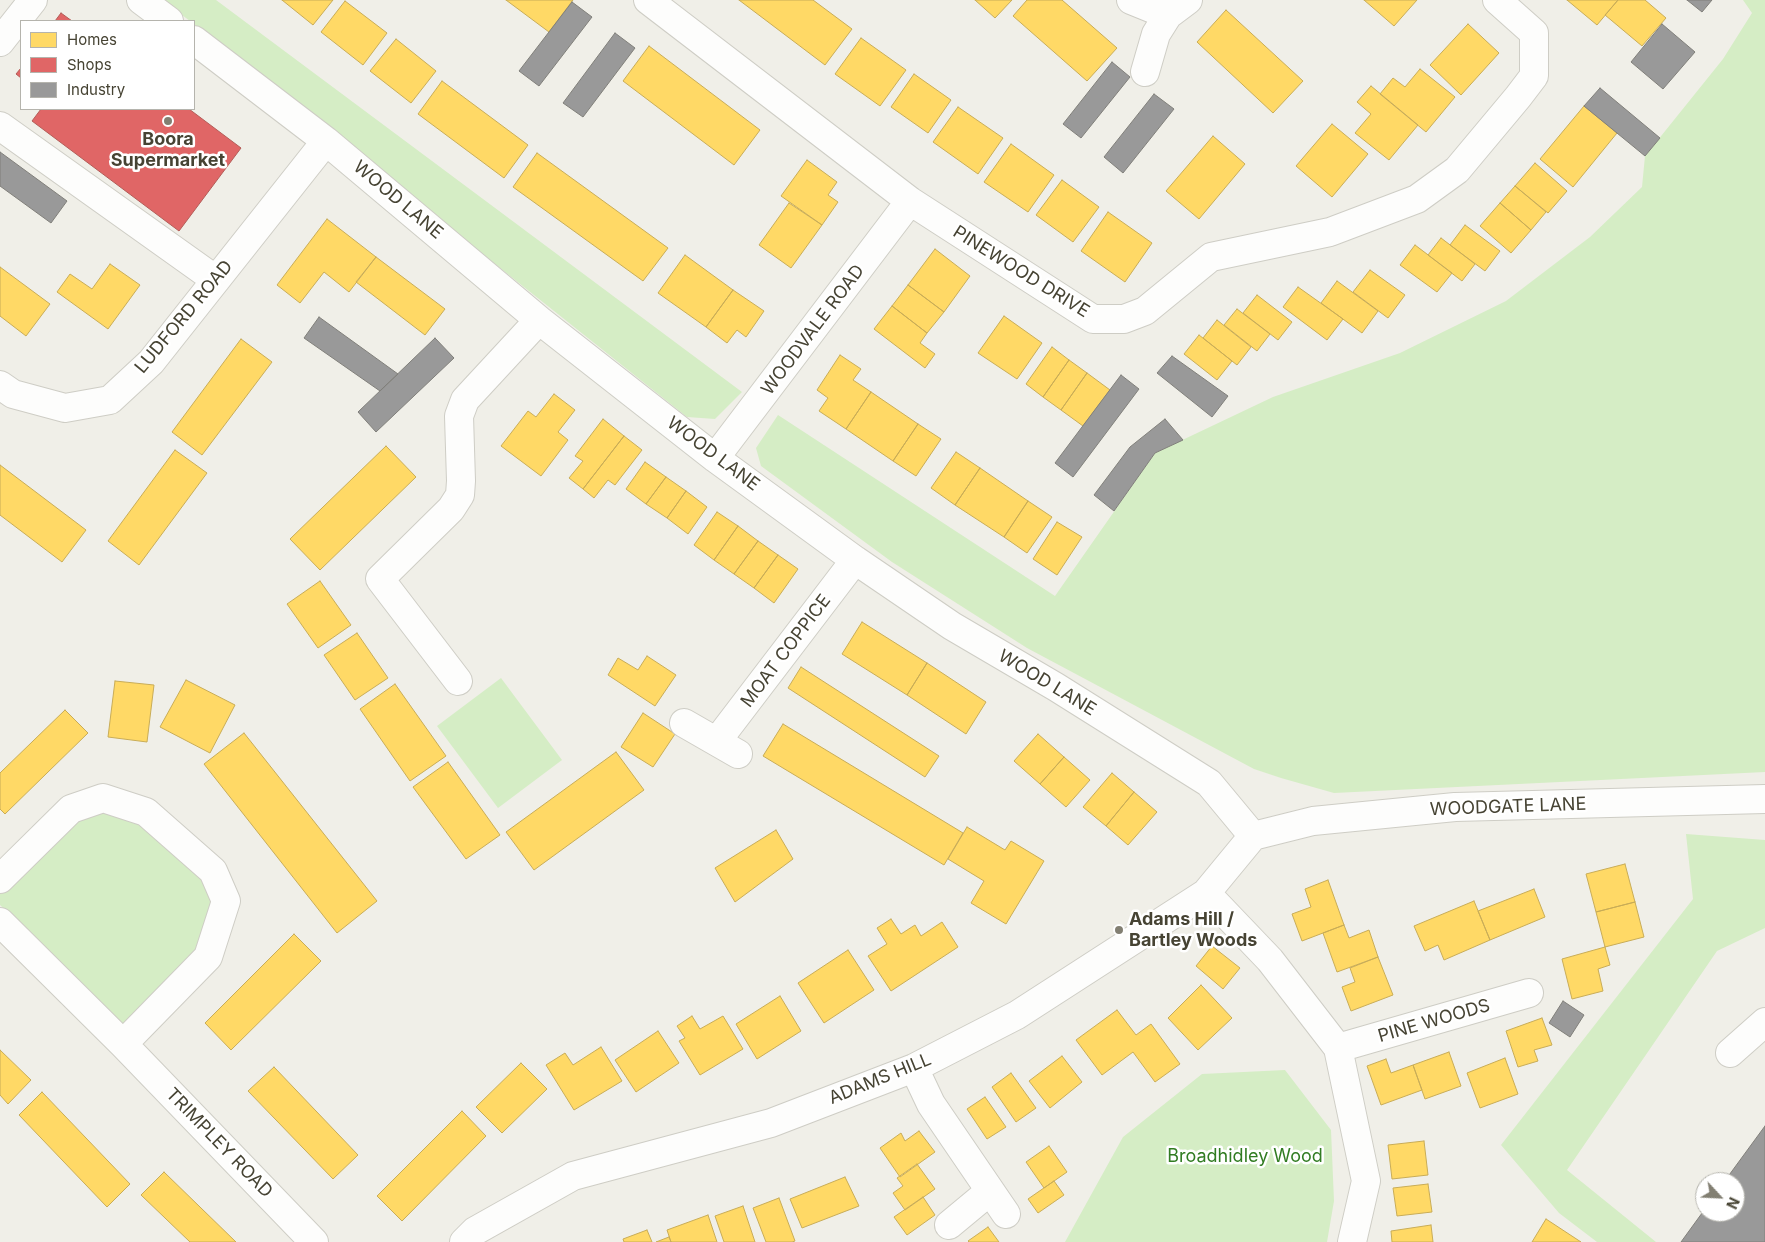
<!DOCTYPE html>
<style>
body{margin:0}
#map{position:relative;width:1765px;height:1242px;overflow:hidden;background:#f0efe8;font-family:Inter,sans-serif}
canvas{display:block}
.legend{position:absolute;left:20px;top:20px;width:175px;height:90px;box-sizing:border-box;background:#fff;border:1px solid #b5b4ad;margin:0;padding:6px 9px;list-style:none;font-size:15px;color:#464333}
.legend li{display:flex;align-items:center;gap:10px;height:25px}
.legend b{width:25px;border:1px solid #b5b4ad}
.north{position:absolute;left:1695px;top:1172px;width:50px;height:50px;box-sizing:border-box;background:#fff;border:1px solid #b5b4ad;border-radius:50%;rotate:115deg;font-size:14px;font-weight:700;line-height:20px;text-align:center;color:#464333}
.north::after{content:'';display:block;margin:auto;width:18px;height:22px;background:#827f72;clip-path:polygon(50% 0,100% 100%,50% 72%,0 100%)}
</style>
<div id="map">
<canvas width="1765" height="1242"></canvas>
<ul class="legend">
<li><b style="height:14px;background:#ffd966"></b>Homes</li>
<li><b style="height:14px;background:#e06666"></b>Shops</li>
<li><b style="height:14px;background:#999"></b>Industry</li>
</ul>
<div class="north">N</div>
</div>
<script>
const ctx = document.querySelector('canvas').getContext('2d');
ctx.lineJoin = 'round';
function paint(path, color) { ctx.fillStyle = color; ctx.fill(path, 'evenodd'); }
const toPath = rows => new Path2D(rows.map(r => 'M' + r).join(''));
function trace(path, color, width, dash) { ctx.strokeStyle = color; ctx.lineWidth = width; ctx.lineCap = dash ? 'butt' : 'round'; ctx.setLineDash(dash || []); ctx.stroke(path); }
function write(font, color, halo, rows, align = 'center') {
  ctx.font = font + ' Inter,sans-serif'; ctx.lineWidth = 5; ctx.setLineDash([]); ctx.textBaseline = 'middle'; ctx.strokeStyle = halo; ctx.fillStyle = color; for (const [text, x, y, turn = 0] of rows) {
    ctx.save(); ctx.translate(x, y); ctx.rotate((+turn || 0) * Math.PI / 180); ctx.textAlign = isNaN(turn) ? turn : align; if (halo) ctx.strokeText(text, 0, 0); ctx.fillText(text, 0, 0); ctx.restore();
  }
}
paint(toPath([
 [162,0,216,0,742,392,715,419,687,417,194,24,194,21,190,21],
 [1743,0,1765,0,1765,772,1334,793,1281,778,1254,769,1027,648,892,562,761,466,756,448,778,415,1055,596,1155,453,1273,397,1400,353,1506,301,1590,237,1642,187,1645,156,1723,59,1752,13],
 [501,678,562,760,498,808,437,726],
 [106,807,145,819,205,873,216,900,200,950,124,1028,0,905,0,893,77,817],
 [1686,834,1765,840,1765,928,1717,951,1567,1170,1656,1242,1597,1242,1559,1213,1501,1145,1693,899],
 [1285,1070,1331,1130,1334,1201,1327,1242,1065,1242,1123,1137,1202,1074]
]), '#d5edc5');
const homes = toPath([
 [282,0,333,0,313,25,282,0],
 [506,0,573,0,549,32,506,0],
 [739,0,813,0,852,29,825,65,739,0],
 [975,0,1012,0,995,18,975,0],
 [1027,0,1062,0,1117,48,1087,81,1013,16,1027,0],
 [1364,0,1417,0,1394,26,1364,0],
 [1567,0,1618,0,1597,25,1567,0],
 [1618,0,1645,0,1666,18,1642,46,1605,15,1618,0],
 [345,1,387,33,363,65,321,32,345,1],
 [1226,10,1303,81,1273,113,1197,42,1226,10],
 [1468,24,1499,53,1461,95,1430,65,1468,24],
 [861,38,906,70,880,106,835,74,861,38],
 [396,39,436,71,411,103,370,71,396,39],
 [649,46,760,130,734,165,623,81,649,46],
 [1420,69,1455,97,1426,132,1380,94,1393,78,1405,87,1420,69],
 [914,74,951,100,928,133,891,107,914,74],
 [442,81,528,145,504,178,418,114,442,81],
 [1371,86,1418,125,1389,160,1355,133,1371,114,1357,102,1371,86],
 [1584,106,1617,133,1573,187,1540,159,1584,106],
 [958,107,1003,138,978,174,933,142,958,107],
 [1332,124,1368,154,1332,197,1296,166,1332,124],
 [1213,136,1245,164,1199,219,1166,191,1213,136],
 [1011,144,1054,175,1028,212,984,182,1011,144],
 [537,153,668,248,643,281,513,187,537,153],
 [807,160,837,182,828,195,838,202,822,225,781,196,807,160],
 [1535,163,1567,191,1548,213,1515,186,1535,163],
 [1062,180,1099,207,1073,242,1036,215,1062,180],
 [1515,186,1546,212,1531,230,1500,203,1515,186],
 [789,203,822,225,791,268,759,245,789,203],
 [1500,203,1531,230,1511,253,1480,226,1500,203],
 [1108,212,1152,243,1125,282,1081,251,1108,212],
 [327,219,376,257,349,292,324,272,300,303,277,285,327,219],
 [1465,225,1500,251,1485,271,1450,245,1465,225],
 [1441,238,1475,264,1462,281,1428,255,1441,238],
 [1415,245,1452,273,1437,292,1400,265,1415,245],
 [935,249,970,276,944,312,908,285,935,249],
 [685,255,733,290,706,327,658,293,685,255],
 [376,257,445,309,425,335,356,282,376,257],
 [110,264,140,285,108,329,57,292,70,274,92,289,110,264],
 [0,267,50,304,26,336,0,316,0,267],
 [1370,270,1405,295,1388,318,1353,292,1370,270],
 [1337,281,1378,311,1362,333,1321,303,1337,281],
 [908,285,944,312,927,333,892,306,908,285],
 [1298,287,1343,319,1327,340,1283,307,1298,287],
 [733,290,764,311,746,337,737,330,727,343,706,327,733,290],
 [1257,295,1292,322,1278,340,1243,313,1257,295],
 [892,306,927,333,920,343,935,354,925,368,874,329,892,306],
 [1237,309,1270,334,1257,351,1224,325,1237,309],
 [1004,316,1042,343,1017,379,978,353,1004,316],
 [1217,320,1251,347,1237,365,1203,338,1217,320],
 [1199,335,1232,361,1217,380,1184,354,1199,335],
 [241,339,272,362,202,455,172,432,241,339],
 [1052,347,1069,360,1043,397,1026,384,1052,347],
 [840,355,861,369,853,380,871,392,846,429,819,411,828,398,817,390,840,355],
 [1069,360,1087,373,1061,410,1043,397,1069,360],
 [1087,373,1110,390,1083,426,1061,410,1087,373],
 [871,392,918,424,893,461,846,429,871,392],
 [554,394,575,410,558,432,568,440,541,476,501,446,528,411,536,417,554,394],
 [603,419,624,436,583,489,569,478,583,461,575,456,603,419],
 [918,424,941,439,916,476,893,461,918,424],
 [624,436,642,450,615,485,608,480,594,498,583,489,624,436],
 [386,446,416,477,320,570,290,539,386,446],
 [175,450,207,473,139,565,108,541,175,450],
 [956,452,980,468,955,505,931,488,956,452],
 [645,462,666,477,646,504,626,489,645,462],
 [0,465,86,530,62,562,0,515,0,465],
 [980,468,1028,501,1004,537,955,505,980,468],
 [666,477,686,491,667,518,646,504,666,477],
 [686,491,707,507,688,534,667,518,686,491],
 [1028,501,1052,517,1027,553,1004,537,1028,501],
 [717,512,738,526,714,560,694,545,717,512],
 [1057,522,1082,537,1057,575,1033,559,1057,522],
 [738,526,758,541,734,574,714,560,738,526],
 [758,541,778,555,754,588,734,574,758,541],
 [778,555,798,569,774,603,754,588,778,555],
 [320,581,351,625,318,648,287,604,320,581],
 [862,622,927,663,907,695,842,654,862,622],
 [357,633,388,678,355,700,324,655,357,633],
 [647,656,676,675,655,706,608,675,618,658,638,670,647,656],
 [927,663,986,702,966,734,907,695,927,663],
 [801,667,939,756,925,777,788,688,801,667],
 [186,680,235,705,210,753,160,727,186,680],
 [115,681,154,685,147,742,108,737,115,681],
 [395,684,446,756,410,781,360,709,395,684],
 [65,710,88,733,5,814,0,809,0,773,65,710],
 [643,713,675,734,653,767,621,747,643,713],
 [783,724,963,833,944,865,763,756,783,724],
 [244,733,377,901,337,933,204,764,244,733],
 [1038,734,1064,757,1040,784,1014,761,1038,734],
 [616,752,644,790,534,870,506,832,616,752],
 [1064,757,1090,780,1066,807,1040,784,1064,757],
 [448,762,500,835,466,859,413,787,448,762],
 [1112,773,1134,792,1106,826,1083,807,1112,773],
 [1134,792,1157,812,1128,845,1106,826,1134,792],
 [967,827,1005,850,1011,841,1044,861,1006,924,971,903,984,881,948,859,967,827],
 [776,830,793,859,735,902,715,868,776,830],
 [1625,864,1635,902,1596,912,1586,874,1625,864],
 [1328,880,1344,925,1302,941,1292,914,1311,907,1305,889,1328,880],
 [1534,889,1545,917,1490,940,1478,911,1534,889],
 [1474,901,1490,940,1444,960,1438,945,1425,951,1414,926,1474,901],
 [1635,902,1644,937,1605,947,1596,912,1635,902],
 [891,919,901,934,915,925,921,936,942,922,958,947,891,991,868,956,887,944,877,928,891,919],
 [1344,925,1349,938,1369,930,1378,957,1337,972,1323,933,1344,925],
 [294,934,321,961,231,1050,205,1023,294,934],
 [1212,946,1240,968,1223,989,1196,966,1212,946],
 [1605,947,1610,965,1598,969,1603,991,1572,999,1562,959,1605,947],
 [848,950,874,990,824,1023,798,983,848,950],
 [1378,957,1393,995,1351,1011,1342,987,1355,982,1350,968,1378,957],
 [1201,985,1232,1018,1198,1050,1168,1018,1201,985],
 [780,996,801,1031,757,1059,736,1024,780,996],
 [1117,1010,1136,1035,1151,1024,1180,1064,1155,1082,1133,1052,1102,1075,1076,1040,1117,1010],
 [692,1016,700,1029,723,1016,743,1049,700,1075,679,1041,685,1038,677,1026,692,1016],
 [1542,1018,1552,1045,1534,1050,1538,1061,1518,1067,1506,1031,1542,1018],
 [658,1031,679,1063,636,1092,615,1060,658,1031],
 [601,1047,622,1081,574,1110,546,1065,565,1053,573,1065,601,1047],
 [0,1050,31,1080,8,1104,0,1095,0,1050],
 [1449,1052,1461,1086,1425,1099,1413,1065,1449,1052],
 [1062,1056,1082,1082,1050,1108,1029,1081,1062,1056],
 [1505,1058,1518,1094,1480,1108,1467,1073,1505,1058],
 [1386,1059,1391,1073,1413,1065,1422,1090,1381,1105,1367,1066,1386,1059],
 [521,1063,547,1089,502,1133,476,1107,521,1063],
 [274,1067,358,1155,333,1179,248,1091,274,1067],
 [1011,1073,1036,1108,1016,1122,992,1087,1011,1073],
 [42,1092,130,1184,107,1207,19,1115,42,1092],
 [985,1097,1006,1127,987,1139,967,1109,985,1097],
 [462,1111,486,1136,402,1221,377,1196,462,1111],
 [919,1131,935,1152,900,1177,880,1148,901,1133,905,1141,919,1131],
 [1424,1141,1428,1175,1392,1179,1388,1145,1424,1141],
 [1049,1146,1067,1172,1044,1188,1026,1162,1049,1146],
 [917,1164,935,1189,905,1210,893,1193,903,1186,897,1178,917,1164],
 [164,1172,236,1242,190,1242,141,1195,164,1172],
 [845,1177,859,1206,802,1228,790,1199,845,1177],
 [1054,1181,1064,1195,1038,1213,1028,1199,1054,1181],
 [1428,1184,1432,1212,1397,1216,1393,1188,1428,1184],
 [923,1197,935,1215,907,1235,894,1217,923,1197],
 [779,1198,795,1241,792,1242,766,1242,753,1208,779,1198],
 [743,1206,755,1242,724,1242,715,1216,743,1206],
 [708,1215,717,1242,671,1242,667,1230,708,1215],
 [1546,1219,1581,1242,1532,1242,1546,1219],
 [1431,1225,1433,1242,1392,1242,1391,1231,1431,1225],
 [988,1227,999,1242,969,1242,968,1241,988,1227],
 [647,1230,652,1242,624,1242,623,1239,647,1230],
 [669,1237,671,1242,656,1242,669,1237]
]);
paint(homes, '#ffd966');
trace(homes, '#c8ac57', 1);
const shops = toPath([
 [61,13,72,21,55,21,61,13],
 [21,68,21,78,16,74,21,68],
 [41,109,189,109,241,148,179,231,32,121,41,109]
]);
paint(shops, '#e06666');
trace(shops, '#b25c57', 1);
const industry = toPath([
 [1687,0,1712,0,1702,12,1687,0],
 [572,2,592,17,539,86,519,71,572,2],
 [1662,24,1695,52,1663,89,1631,62,1662,24],
 [615,33,635,48,583,117,563,103,615,33],
 [1112,62,1130,77,1081,138,1063,124,1112,62],
 [1600,88,1660,138,1645,156,1584,106,1600,88],
 [1154,94,1174,109,1123,173,1104,157,1154,94],
 [0,152,67,201,51,223,0,186,0,152],
 [319,317,398,374,380,391,304,338,319,317],
 [435,338,454,358,376,432,358,412,435,338],
 [1172,356,1228,396,1212,417,1157,373,1172,356],
 [1121,375,1139,389,1073,477,1055,463,1121,375],
 [1165,419,1183,440,1155,453,1114,511,1094,495,1130,447,1165,419],
 [1563,1001,1584,1015,1570,1037,1549,1023,1563,1001],
 [1765,1126,1765,1242,1681,1242,1705,1209,1705,1212,1735,1212,1735,1182,1724,1182,1765,1126]
]);
paint(industry, '#999');
trace(industry, '#807f7a', 1);
const minor = toPath([
 [141,0,169,21],
 [648,0,910,201,1093,319,1124,319,1145,311,1211,257,1330,232,1417,199,1457,170,1518,97,1534,76,1534,33,1497,0],
 [1131,0,1168,15],
 [194,40,326,141,539,320,715,458,855,560,952,626,1056,687,1209,783,1253,836],
 [0,42,33,0],
 [1145,72,1156,34,1168,15,1188,0],
 [0,126,216,280],
 [0,385,13,394,65,408,110,400,151,362,326,141],
 [715,458,910,201],
 [458,681,380,579,451,509,460,495,461,481,459,416,465,400,539,320],
 [684,723,738,754],
 [717,741,855,560],
 [1253,836,1313,821,1455,807,1765,799],
 [0,879,71,809,103,798,146,812,213,871,226,901,208,957,123,1044],
 [1206,893,1270,960,1338,1048,1366,1181,1352,1242],
 [0,922,123,1044,314,1242],
 [1338,1048,1529,993],
 [1730,1053,1765,1022],
 [914,1068,931,1104,1006,1214],
 [949,1225,990,1191],
 [464,1242,475,1231,573,1176,771,1123,914,1068,1017,1015,1206,893,1253,836]
]);
trace(minor, '#cecdc5', 30);
trace(minor, '#fdfdfc', 28);
for (const [x, y, r, color] of [
 [168,121,5,"#827f72"],
 [1119,930,5,"#827f72"]
]) { const dot = new Path2D(); dot.arc(x, y, r, 0, 2 * Math.PI); ctx.fillStyle = color; ctx.fill(dot); trace(dot, '#fff', 2); }
write('bold 18px', '#464333', '#fff', [
 ["Boora",168,140],
 ["Supermarket",168,161],
 ["Adams Hill /",1129,920,"left"],
 ["Bartley Woods",1129,941,"left"]
]);
write('18px', '#464333', '#fff', [
 ["WOOD LANE",398,200,40],
 ["PINEWOOD DRIVE",1021,272,32],
 ["LUDFORD ROAD",184,317,-50],
 ["WOODVALE ROAD",813,330,-53],
 ["WOOD LANE",713,454,37],
 ["MOAT COPPICE",786,651,-53],
 ["WOOD LANE",1047,683,31],
 ["WOODGATE LANE",1508,807,-2],
 ["PINE WOODS",1434,1021,-16],
 ["ADAMS HILL",880,1079,-22],
 ["TRIMPLEY ROAD",219,1143,46]
]);
write('18px', '#317c22', '#fff', [
 ["Broadhidley Wood",1245,1157]
]);
</script>
